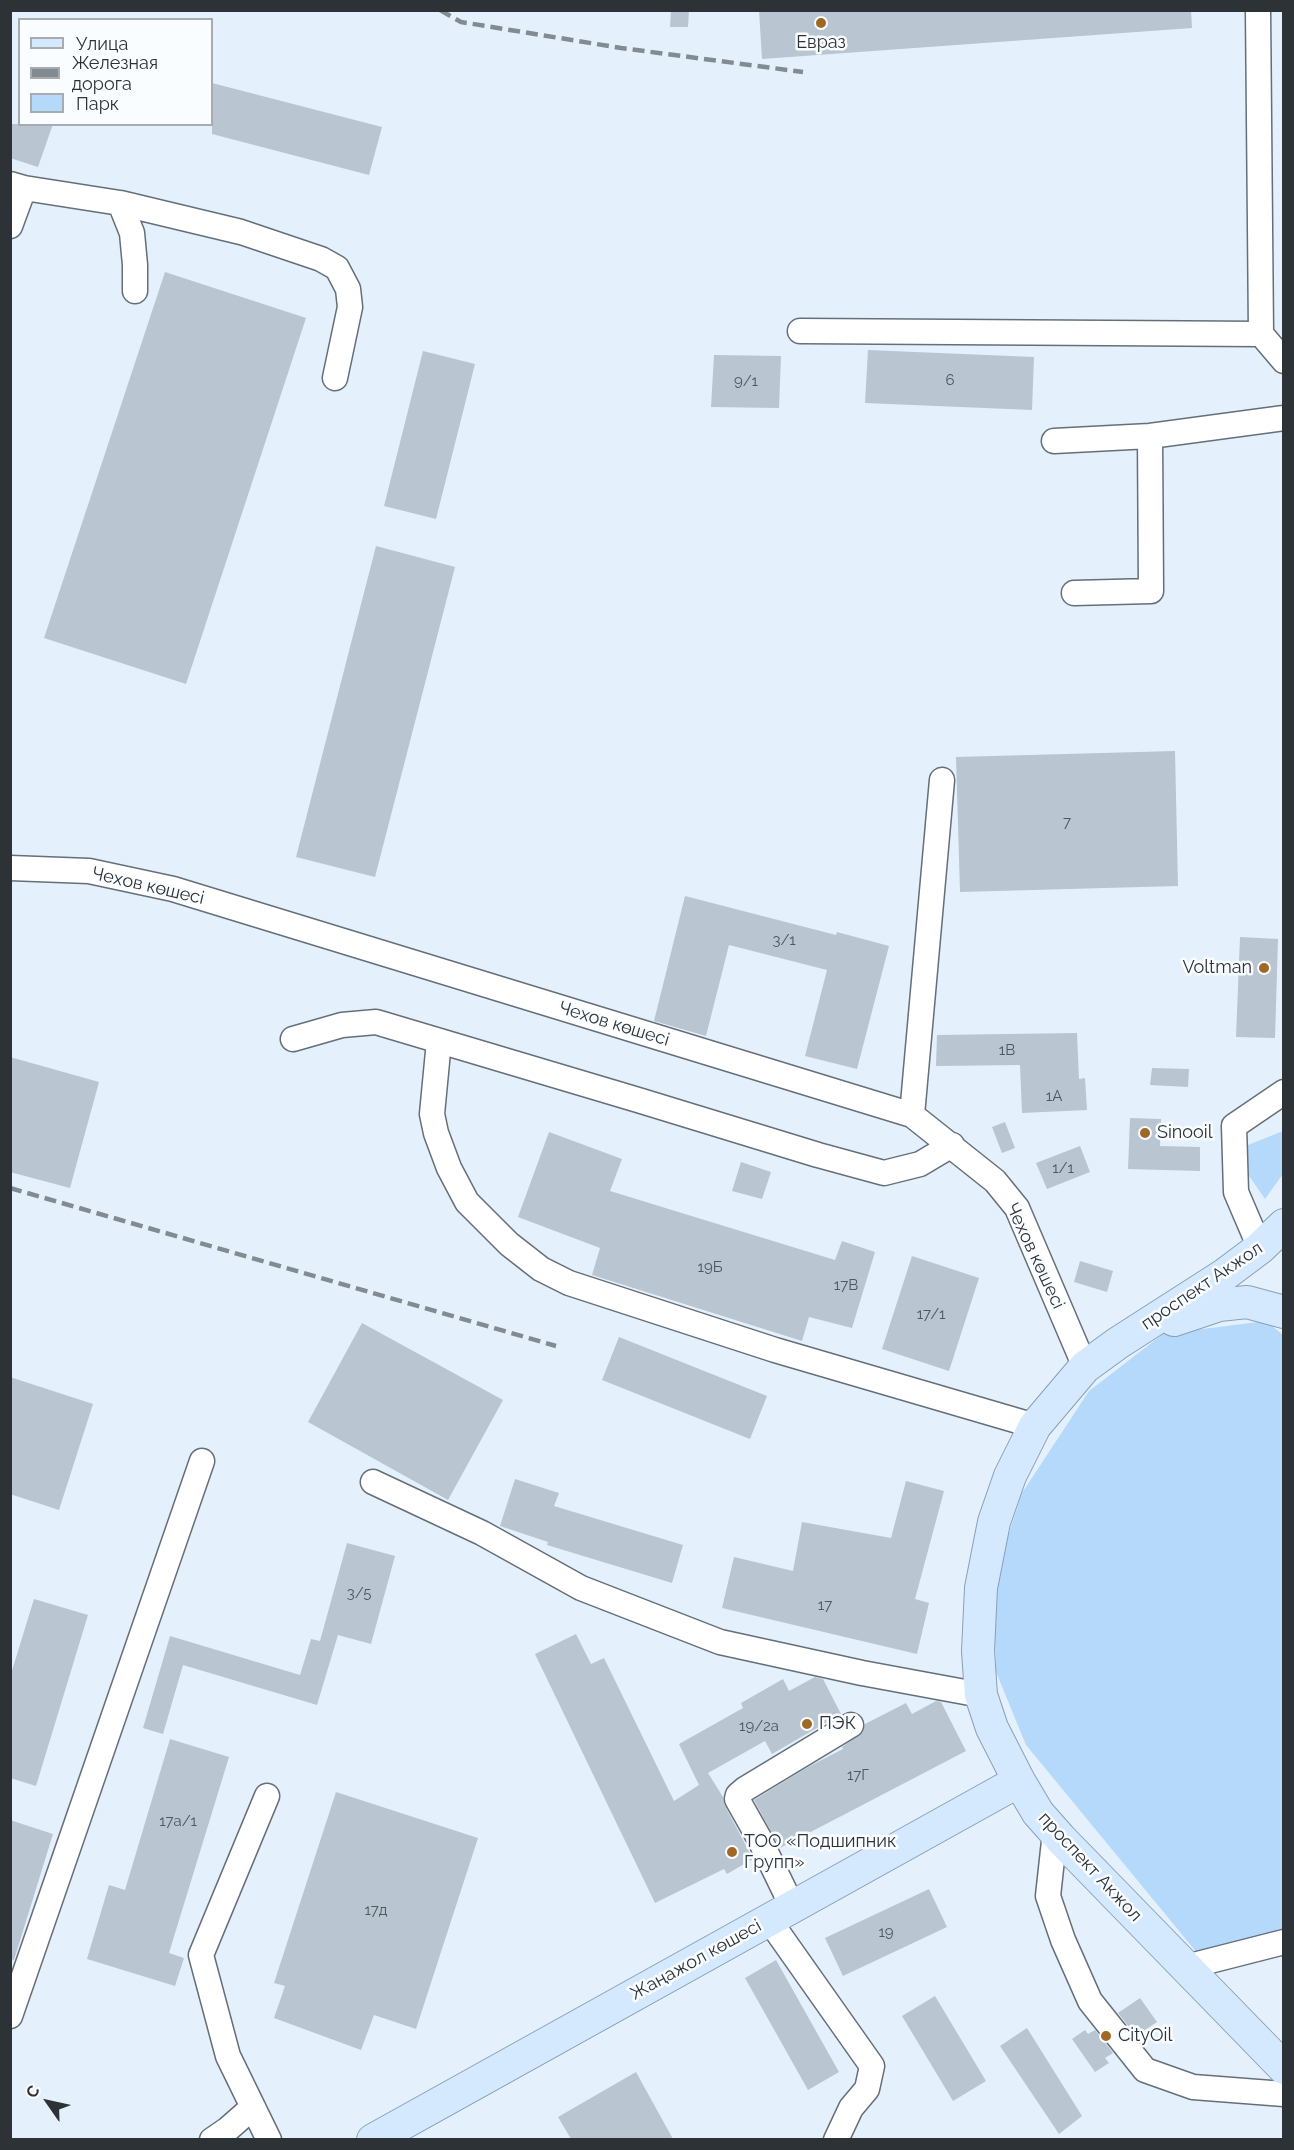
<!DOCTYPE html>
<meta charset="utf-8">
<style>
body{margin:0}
#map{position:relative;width:1294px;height:2150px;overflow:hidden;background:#e4f1fd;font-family:Raleway,sans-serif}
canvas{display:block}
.frame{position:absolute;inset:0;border:12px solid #2d3236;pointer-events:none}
.legend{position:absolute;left:18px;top:18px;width:195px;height:108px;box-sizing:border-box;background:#fafdff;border:2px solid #a8acaf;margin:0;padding:8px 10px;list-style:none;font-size:18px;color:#2d3236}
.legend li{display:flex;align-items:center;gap:12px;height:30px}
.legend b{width:30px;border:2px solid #a8acaf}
.north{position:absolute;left:18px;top:2072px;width:60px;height:60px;-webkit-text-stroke:4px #fafdff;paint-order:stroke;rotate:304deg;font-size:16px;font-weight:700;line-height:24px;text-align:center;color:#2d3236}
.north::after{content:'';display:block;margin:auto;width:21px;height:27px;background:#2d3236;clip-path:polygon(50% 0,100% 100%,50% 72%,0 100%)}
</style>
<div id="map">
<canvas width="1294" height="2150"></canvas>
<div class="frame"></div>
<ul class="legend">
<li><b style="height:8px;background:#d4e9fe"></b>Улица</li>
<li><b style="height:8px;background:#828b92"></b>Железная дорога</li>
<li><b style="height:16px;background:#b4d9fb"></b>Парк</li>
</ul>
<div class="north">С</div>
</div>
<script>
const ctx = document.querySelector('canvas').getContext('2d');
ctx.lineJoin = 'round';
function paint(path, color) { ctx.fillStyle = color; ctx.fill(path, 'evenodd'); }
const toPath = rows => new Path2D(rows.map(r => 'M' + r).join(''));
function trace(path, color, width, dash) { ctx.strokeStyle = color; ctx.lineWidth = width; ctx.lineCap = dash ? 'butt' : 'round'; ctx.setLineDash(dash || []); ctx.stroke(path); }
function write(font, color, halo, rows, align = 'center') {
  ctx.font = font + ' Raleway,sans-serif'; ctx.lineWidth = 5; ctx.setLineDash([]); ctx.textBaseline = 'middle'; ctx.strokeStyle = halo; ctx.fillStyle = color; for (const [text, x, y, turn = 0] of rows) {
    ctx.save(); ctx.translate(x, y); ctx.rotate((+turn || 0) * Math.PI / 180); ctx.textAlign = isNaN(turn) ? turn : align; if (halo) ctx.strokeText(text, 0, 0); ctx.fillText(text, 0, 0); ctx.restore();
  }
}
paint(toPath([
 [1283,1131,1283,1174,1265,1199,1247,1173,1248,1145],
 [1266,1321,1283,1335,1283,1936,1198,1954,1026,1745,996,1672,993,1582,1022,1493,1089,1391,1163,1334]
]), '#b4d9fb');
paint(toPath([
 [671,10,689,10,688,27,670,27],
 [759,10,1191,10,1192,28,762,59],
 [212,83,382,127,369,175,212,134],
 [10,124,53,124,38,167,10,158],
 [165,272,306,318,186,684,44,638],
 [868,350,1034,357,1032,410,865,403],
 [423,351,475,364,436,519,384,506],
 [714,355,781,356,779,408,711,407],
 [376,546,455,567,375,877,296,857],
 [1175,751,1178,886,960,892,956,757],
 [685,896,836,935,837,932,889,946,857,1069,805,1056,827,970,729,945,706,1036,654,1021],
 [1240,937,1278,939,1275,1038,1236,1037],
 [1077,1033,1079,1079,1085,1078,1087,1110,1022,1113,1020,1065,936,1066,937,1035],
 [10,1057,99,1082,70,1188,10,1172],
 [1152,1068,1189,1069,1188,1087,1150,1085],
 [1130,1118,1161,1119,1160,1146,1200,1147,1200,1171,1128,1169],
 [1005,1122,1015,1148,1002,1153,992,1127],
 [549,1132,622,1159,610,1191,835,1260,842,1241,875,1252,852,1328,809,1317,802,1341,592,1275,600,1248,518,1217],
 [1080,1146,1090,1172,1047,1189,1036,1163],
 [741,1162,771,1172,762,1199,732,1191],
 [912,1256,979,1278,949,1371,882,1349],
 [1080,1261,1113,1271,1107,1292,1074,1282],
 [362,1323,503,1400,448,1500,308,1422],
 [619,1337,767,1396,750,1439,602,1380],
 [10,1377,93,1404,59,1510,10,1494],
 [515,1479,559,1493,554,1506,683,1545,672,1583,547,1545,548,1542,500,1526],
 [906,1481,944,1491,915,1599,929,1603,917,1654,722,1608,734,1557,793,1571,802,1522,891,1538],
 [347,1543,395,1556,371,1644,338,1635,317,1705,183,1665,163,1734,143,1728,170,1636,300,1675,311,1639,320,1641],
 [34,1599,88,1615,36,1786,10,1778,10,1677],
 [576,1634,591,1664,604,1658,674,1801,699,1785,679,1744,743,1708,741,1703,783,1679,789,1691,815,1677,823,1679,841,1714,772,1754,765,1741,708,1773,723,1797,725,1806,753,1859,727,1874,724,1869,655,1903,535,1654],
 [936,1701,941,1702,966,1751,780,1848,754,1800,808,1767,843,1749,842,1747,863,1732,865,1724,906,1703,912,1714],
 [170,1739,229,1757,169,1953,184,1958,175,1986,87,1959,109,1885,125,1890],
 [336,1792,478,1838,416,2029,374,2015,361,2050,274,2018,285,1986,274,1983],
 [10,1820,53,1834,14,1960,10,1959],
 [929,1889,947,1927,843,1976,825,1938],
 [776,1960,839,2072,808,2090,745,1978],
 [935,1996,986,2081,953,2101,902,2016],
 [1140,1998,1157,2022,1136,2036,1118,2013],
 [1027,2028,1082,2116,1059,2134,1000,2046],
 [1085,2030,1088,2034,1095,2030,1113,2053,1105,2058,1109,2063,1095,2072,1072,2039],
 [636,2072,673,2139,571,2139,558,2117]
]), '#b9c5d1');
const minor = toPath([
 [1258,10,1261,334,1284,361],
 [10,184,24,188,10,226],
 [24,188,120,203,241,232,321,259,337,268,348,289,350,307,335,378],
 [120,203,132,233,135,265,135,291],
 [800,331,1261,334],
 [1054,441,1150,436,1284,418],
 [1074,593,1151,591,1150,436],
 [10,868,89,871,173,889,912,1115,995,1181,1017,1208,1085,1367],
 [293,1039,342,1025,376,1022,638,1100,818,1155,884,1173,920,1164,952,1145],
 [439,1041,432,1114,436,1133,449,1168,467,1202,509,1244,541,1269,569,1283,775,1350,1035,1426],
 [912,1115,942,780],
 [1260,1248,1236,1192,1234,1126,1284,1092],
 [373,1482,482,1533,581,1588,720,1642,862,1673,981,1695],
 [267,1796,201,1955,228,2056,269,2140],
 [1055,1832,1048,1896,1063,1940,1090,2001,1145,2070,1193,2087,1284,2094],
 [792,1906,759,1838,737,1799,738,1795,745,1789,851,1725],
 [769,1920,872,2066,867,2089,851,2108,836,2140],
 [1186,1967,1284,1942],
 [10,2016,202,1461],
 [212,2140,228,2129,253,2107]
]);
const major = toPath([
 [1284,1225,1260,1248,1224,1275,1118,1343,1085,1367,1035,1426,1010,1476,994,1522,981,1588,978,1651,981,1695,992,1728,1019,1781,1038,1813,1061,1839,1284,2068],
 [1174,1320,1219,1305,1247,1302,1284,1312],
 [373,2140,1019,1781]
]);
trace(minor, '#646f79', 27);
trace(major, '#87a0b7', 34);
trace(minor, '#fff', 24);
trace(major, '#d4e9fe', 32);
trace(toPath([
 [440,10,461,22,621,48,803,72],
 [10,1188,556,1346]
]), '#828b92', 4.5, [12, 6]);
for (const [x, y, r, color] of [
 [821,23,6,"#a06825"],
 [1264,968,6,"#a06825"],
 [1145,1133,6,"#a06825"],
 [807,1724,6,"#a06825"],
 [732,1852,6,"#a06825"],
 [1106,2036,6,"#a06825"]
]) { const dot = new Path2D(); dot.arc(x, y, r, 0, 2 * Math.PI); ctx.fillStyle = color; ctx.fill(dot); trace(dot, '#fafdff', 2); }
write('15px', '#50575d', null, [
 ["6",950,380],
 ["9/1",746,381],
 ["7",1067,822],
 ["3/1",784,940],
 ["1В",1007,1050],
 ["1А",1054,1096],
 ["1/1",1063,1168],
 ["19Б",710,1267],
 ["17В",846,1285],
 ["17/1",931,1314],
 ["3/5",359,1593],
 ["17",825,1605],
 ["19/2а",759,1726],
 ["17Г",858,1775],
 ["17а/1",178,1821],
 ["17д",376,1910],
 ["19",886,1932]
]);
write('18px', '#2d3236', '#fafdff', [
 ["Евраз",821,43,"center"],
 ["Voltman",1252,968,"right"],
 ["Sinooil",1157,1133],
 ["ПЭК",819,1724],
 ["ТОО «Подшипник",744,1842],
 ["Групп»",744,1863],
 ["CityOil",1118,2036]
], 'left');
write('18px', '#2d3236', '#fafdff', [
 ["Чехов көшесі",148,886,13],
 ["Чехов көшесі",614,1024,17],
 ["Чехов көшесі",1035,1256,65],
 ["проспект Акжол",1202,1286,-34],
 ["проспект Акжол",1090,1867,47],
 ["Жаңажол көшесі",696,1960,-29]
]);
</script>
